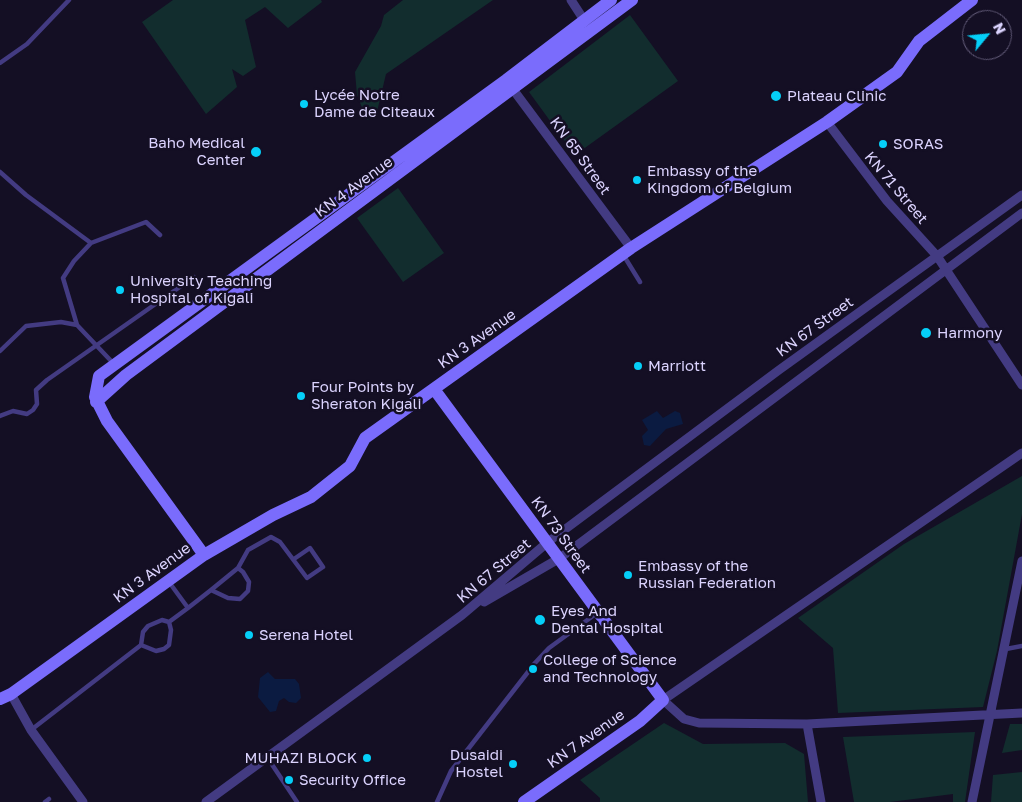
<!DOCTYPE html>
<meta charset="utf-8">
<style>
body{margin:0}
#map{position:relative;width:1022px;height:802px;overflow:hidden;background:#140f24;font-family:"Golos Text",sans-serif}
canvas{display:block}
.north{position:absolute;left:962px;top:10px;width:50px;height:50px;box-sizing:border-box;background:#140f24;border:1px solid #645d7b;border-radius:50%;rotate:62deg;font-size:14px;font-weight:700;line-height:20px;text-align:center;color:#dbd3fe}
.north::after{content:'';display:block;margin:auto;width:18px;height:22px;background:#05cff8;clip-path:polygon(50% 0,100% 100%,50% 72%,0 100%)}
</style>
<div id="map">
<canvas width="1022" height="802"></canvas>
<div class="north">N</div>
</div>
<script>
const ctx = document.querySelector('canvas').getContext('2d');
ctx.lineJoin = 'round';
function paint(path, color) { ctx.fillStyle = color; ctx.fill(path, 'evenodd'); }
const toPath = rows => new Path2D(rows.map(r => 'M' + r).join(''));
function trace(path, color, width, dash) { ctx.strokeStyle = color; ctx.lineWidth = width; ctx.lineCap = dash ? 'butt' : 'round'; ctx.setLineDash(dash || []); ctx.stroke(path); }
function write(font, color, halo, rows, align = 'center') {
  ctx.font = font + ' "Golos Text",sans-serif'; ctx.lineWidth = 5; ctx.setLineDash([]); ctx.textBaseline = 'middle'; ctx.strokeStyle = halo; ctx.fillStyle = color; for (const [text, x, y, turn = 0] of rows) {
    ctx.save(); ctx.translate(x, y); ctx.rotate((+turn || 0) * Math.PI / 180); ctx.textAlign = isNaN(turn) ? turn : align; if (halo) ctx.strokeText(text, 0, 0); ctx.fillText(text, 0, 0); ctx.restore();
  }
}
paint(toPath([
 [173,0,321,0,322,2,288,28,265,7,245,20,256,67,243,76,232,69,237,87,206,114,142,22],
 [403,0,493,0,386,74,376,116,367,120,357,95,355,72,381,26,384,15],
 [630,15,678,81,575,155,529,92],
 [398,188,444,253,403,282,357,218],
 [1022,476,1022,514,997,651,983,707,838,713,833,648,798,618,904,544],
 [664,723,703,744,785,743,804,754,808,802,600,802,600,798,580,780],
 [1010,724,1022,724,1022,750,1002,753],
 [975,732,965,802,953,802,953,794,890,802,854,802,843,737],
 [1022,772,1022,802,991,802,993,775]
]), '#122d2e');
paint(toPath([
 [657,411,663,418,675,411,680,413,683,424,666,429,650,446,644,445,642,436,648,430,642,420],
 [268,672,275,679,295,679,299,684,301,698,296,703,289,702,284,698,279,701,276,711,270,712,258,697,260,678]
]), '#0b1b41');
trace(toPath([
 [0,63,27,44,69,0],
 [0,172,26,195,91,243,74,261,63,278,77,325,113,363],
 [91,243,146,222,160,235],
 [624,256,640,282],
 [0,351,26,326,61,322,77,325],
 [0,416,13,411,27,414,33,410,37,404,36,390,47,380,194,277],
 [238,568,248,550,271,537,280,542,307,578,323,567,310,548,294,559],
 [188,608,211,590,228,598,240,599,248,591,249,582,243,572,238,568,211,590],
 [141,645,156,651,164,649,169,645,171,630,169,622],
 [1006,649,1022,646],
 [31,730,141,645,143,632,148,626,162,620,169,622,188,608,169,582],
 [267,757,297,802],
 [45,802,49,799],
 [437,802,451,771,535,663,549,648,597,613]
]), '#433b82', 4.5);
trace(toPath([
 [571,0,584,20],
 [509,84,631,248],
 [827,122,887,201,937,256,1022,385],
 [1022,453,663,700,684,719,699,723,807,724,1022,713],
 [484,602,560,558,1022,213],
 [11,694,31,730,83,802],
 [807,724,821,802],
 [206,802,462,615,548,542,779,370,1022,195],
 [972,802,1022,561]
]), '#433b82', 9);
trace(toPath([
 [434,389,663,700,640,721,524,802],
 [96,402,126,375,632,0],
 [204,555,107,421,95,397,99,376,506,80,611,0],
 [0,699,11,694,204,555,273,515,311,497,350,466,365,438,631,248,827,122,897,72,919,41,972,0]
]), '#7a6cfc', 12);
for (const [x, y, r, color] of [
 [776,96,6,"#05cff8"],
 [304,104,5,"#05cff8"],
 [883,144,5,"#05cff8"],
 [256,152,6,"#05cff8"],
 [637,180,5,"#05cff8"],
 [120,290,5,"#05cff8"],
 [926,333,6,"#05cff8"],
 [638,366,5,"#05cff8"],
 [301,396,5,"#05cff8"],
 [628,575,5,"#05cff8"],
 [540,620,6,"#05cff8"],
 [249,635,5,"#05cff8"],
 [533,669,5,"#05cff8"],
 [367,758,5,"#05cff8"],
 [513,764,5,"#05cff8"],
 [289,780,5,"#05cff8"]
]) { const dot = new Path2D(); dot.arc(x, y, r, 0, 2 * Math.PI); ctx.fillStyle = color; ctx.fill(dot); trace(dot, '#140f24', 2); }
write('15px', '#dbd3fe', '#140f24', [
 ["Lycée Notre",314,95],
 ["Dame de Citeaux",314,112],
 ["Plateau Clinic",787,96],
 ["Baho Medical",245,143,"right"],
 ["Center",245,160,"right"],
 ["SORAS",893,144],
 ["Embassy of the",647,171],
 ["Kingdom of Belgium",647,188],
 ["University Teaching",130,281],
 ["Hospital of Kigali",130,298],
 ["Harmony",937,333],
 ["Marriott",648,366],
 ["Four Points by",311,387],
 ["Sheraton Kigali",311,404],
 ["Embassy of the",638,566],
 ["Russian Federation",638,583],
 ["Eyes And",551,611],
 ["Dental Hospital",551,628],
 ["Serena Hotel",259,635],
 ["College of Science",543,660],
 ["and Technology",543,677],
 ["Dusaidi",503,755,"right"],
 ["Hostel",503,772,"right"],
 ["MUHAZI BLOCK",357,758,"right"],
 ["Security Office",299,780]
], 'left');
write('15px', '#dbd3fe', '#140f24', [
 ["KN 65 Street",580,156,54],
 ["KN 4 Avenue",354,187,-36],
 ["KN 71 Street",896,188,50],
 ["KN 67 Street",815,327,-36],
 ["KN 3 Avenue",477,339,-35],
 ["KN 73 Street",561,535,54],
 ["KN 67 Street",494,571,-40],
 ["KN 3 Avenue",152,573,-36],
 ["KN 7 Avenue",586,739,-35]
]);
</script>
